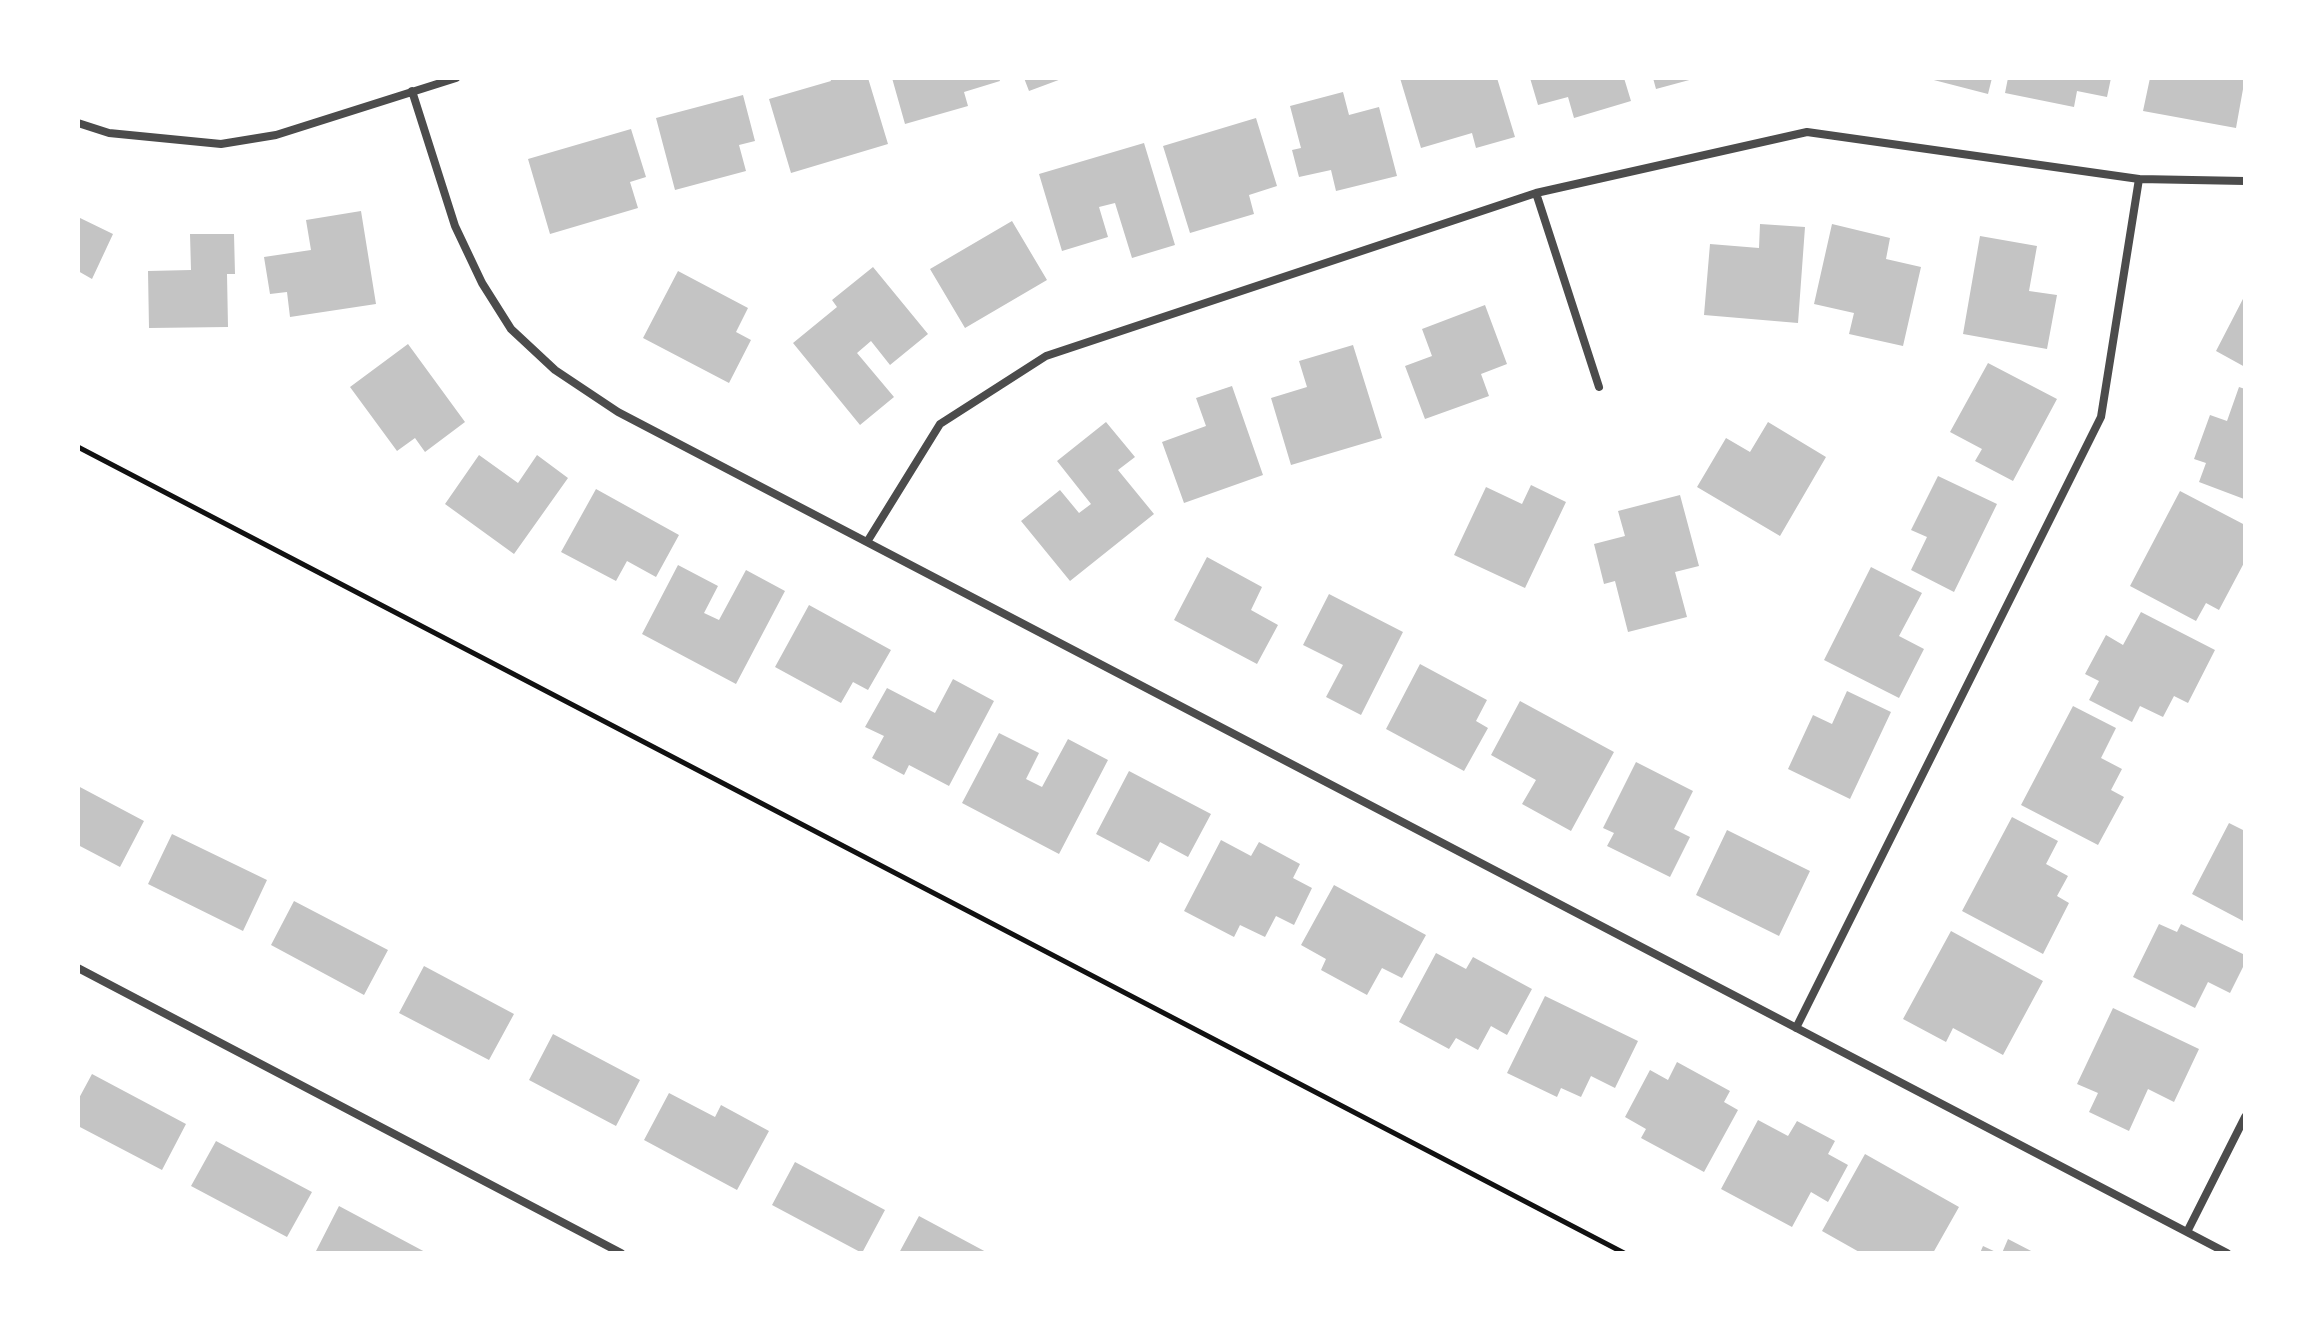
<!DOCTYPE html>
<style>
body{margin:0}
#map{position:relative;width:2323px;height:1331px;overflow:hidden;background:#fff;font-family:"Playfair Display",serif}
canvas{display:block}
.frame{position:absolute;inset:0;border:80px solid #fff;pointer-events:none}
</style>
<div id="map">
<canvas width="2323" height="1331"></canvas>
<div class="frame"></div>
</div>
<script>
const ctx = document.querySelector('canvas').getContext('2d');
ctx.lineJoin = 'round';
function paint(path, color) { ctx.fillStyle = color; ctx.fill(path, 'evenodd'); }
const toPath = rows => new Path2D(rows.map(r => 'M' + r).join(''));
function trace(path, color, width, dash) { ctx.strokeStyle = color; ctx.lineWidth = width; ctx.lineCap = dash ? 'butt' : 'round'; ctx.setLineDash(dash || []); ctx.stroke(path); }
paint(toPath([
 [830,78,868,78,888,144,791,173,769,99,831,81],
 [892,78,999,78,1000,81,964,92,968,106,905,124],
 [1024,78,1064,78,1029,91],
 [1400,78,1497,78,1515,137,1476,148,1472,133,1421,148],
 [1530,78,1624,78,1631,101,1574,118,1568,97,1538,105],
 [1653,78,1692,78,1693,79,1656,89],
 [1926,78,1992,78,1988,94],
 [2008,78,2111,78,2107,97,2077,91,2074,107,2005,93],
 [2150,78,2245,78,2236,128,2143,111],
 [1343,92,1349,115,1379,107,1397,176,1336,191,1331,170,1299,177,1292,150,1301,148,1290,106],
 [743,95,755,141,739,145,746,171,675,190,656,118],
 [1256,118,1277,186,1249,195,1254,214,1190,233,1163,146],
 [631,129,646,177,630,182,638,208,550,234,528,159],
 [1144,143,1175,245,1132,258,1115,203,1099,207,1108,237,1062,251,1039,174],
 [361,211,376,304,290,317,287,292,270,294,264,257,311,250,306,220],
 [78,217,113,234,92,279,78,271],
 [1012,221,1047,280,965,328,930,269],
 [1760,224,1805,227,1798,323,1704,315,1710,244,1759,248],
 [1832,224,1890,238,1886,259,1921,267,1903,346,1849,334,1854,313,1814,304],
 [190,234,234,234,235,274,227,274,228,327,149,328,148,271,191,270],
 [1980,236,2037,246,2029,291,2057,295,2047,349,1963,334],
 [873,267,928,334,890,365,871,341,857,353,894,397,860,425,793,343,837,307,832,300],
 [678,271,748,308,736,332,751,340,729,383,643,338],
 [2245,295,2245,367,2216,351],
 [1485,305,1507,364,1481,374,1489,396,1425,419,1405,366,1432,356,1422,329],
 [408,344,465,422,425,452,415,438,397,451,350,387],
 [1353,345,1382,438,1291,465,1271,398,1307,387,1299,361],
 [1988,363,2057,399,2013,481,1975,461,1982,449,1950,432],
 [1232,386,1263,475,1184,503,1162,442,1206,426,1196,398],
 [2239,387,2245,389,2244,499,2199,482,2206,463,2194,459,2210,415,2227,421],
 [1106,422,1135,457,1118,470,1154,514,1070,581,1021,521,1060,490,1079,513,1091,504,1057,461],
 [1768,422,1826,457,1780,536,1697,487,1726,438,1750,452],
 [479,455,518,483,537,455,568,478,514,554,445,504],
 [1938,476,1997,504,1954,592,1911,570,1927,537,1911,530],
 [1531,485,1566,502,1525,588,1454,555,1486,487,1522,504],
 [596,489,679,535,656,577,627,561,616,581,561,552],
 [2180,491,2245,525,2245,561,2219,610,2206,603,2196,621,2130,586],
 [1680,495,1699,566,1675,572,1687,617,1628,632,1615,581,1604,584,1594,544,1625,536,1618,511],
 [1207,557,1262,587,1251,610,1278,625,1257,664,1174,620],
 [678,565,718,586,704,613,719,620,746,570,785,591,736,684,642,634],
 [1871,567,1922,593,1899,636,1924,649,1899,698,1824,660],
 [1329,594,1403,632,1361,715,1326,697,1343,665,1303,645],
 [809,605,891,650,868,690,853,682,841,703,775,667],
 [2141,612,2215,650,2188,703,2174,696,2163,717,2140,706,2132,722,2089,700,2099,681,2085,674,2106,635,2123,645],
 [1420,664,1487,700,1476,721,1488,728,1464,771,1386,729],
 [953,679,994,701,949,786,909,765,904,775,872,758,884,736,865,727,887,688,935,713],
 [1847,691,1891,712,1850,799,1788,769,1813,715,1832,724],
 [1520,701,1614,752,1571,831,1522,804,1536,780,1491,755],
 [2073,706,2116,728,2101,758,2122,769,2111,790,2124,797,2098,845,2021,805],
 [999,733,1039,753,1026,779,1042,787,1068,739,1108,760,1059,854,962,803],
 [1636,762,1693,791,1674,829,1690,837,1670,877,1607,846,1614,833,1603,828],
 [1129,771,1211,814,1188,857,1160,842,1149,862,1096,834],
 [78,786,144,821,120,867,78,845],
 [2012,817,2058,841,2046,864,2068,876,2057,896,2069,903,2043,954,1962,911],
 [2229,823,2245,831,2245,922,2192,894],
 [1727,830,1810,871,1779,936,1696,895],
 [172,834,267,880,243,931,148,884],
 [1221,840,1251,856,1259,842,1300,864,1293,878,1312,888,1294,925,1276,916,1265,937,1240,925,1234,937,1184,911],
 [1334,885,1426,935,1402,978,1382,968,1367,995,1321,970,1326,959,1301,945],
 [294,901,388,950,364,995,271,945],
 [2159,924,2177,932,2181,924,2245,955,2245,963,2230,993,2208,982,2195,1008,2133,977],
 [1951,931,2043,981,2003,1055,1953,1028,1946,1042,1903,1019],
 [1436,953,1466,969,1473,957,1532,989,1507,1035,1491,1026,1478,1050,1456,1038,1449,1049,1399,1022],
 [424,966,514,1014,489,1060,399,1013],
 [1545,996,1638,1041,1615,1088,1591,1076,1581,1097,1561,1088,1557,1097,1507,1073],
 [2113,1008,2199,1049,2174,1102,2148,1089,2129,1131,2089,1112,2098,1093,2077,1084],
 [553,1034,640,1080,616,1126,529,1080],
 [1677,1062,1730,1091,1724,1102,1738,1110,1704,1172,1641,1138,1646,1129,1625,1117,1650,1070,1668,1080],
 [92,1074,186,1124,162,1170,78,1126,78,1100],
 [669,1093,715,1117,721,1105,769,1131,737,1190,644,1140],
 [1758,1120,1788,1136,1797,1121,1835,1141,1828,1154,1848,1165,1828,1202,1811,1192,1792,1227,1721,1189],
 [216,1141,312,1192,287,1237,191,1186],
 [1865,1154,1959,1207,1933,1253,1861,1253,1822,1231],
 [795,1162,885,1210,862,1253,772,1205],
 [339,1206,427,1253,321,1253,316,1251],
 [919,1216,988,1253,899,1253],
 [2008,1239,2035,1253,2002,1253],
 [1983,1246,1998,1253,1980,1253]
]), '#c4c4c4');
trace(toPath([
 [78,447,1624,1253]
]), '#111', 5);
trace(toPath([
 [412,91,455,226,482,283,511,329,555,370,618,412,2227,1253],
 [78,123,109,133,221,144,276,135,456,78],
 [1536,193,1599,387],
 [867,542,940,424,1046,356,1536,193,1807,132,2139,179,2245,181],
 [78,968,621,1253],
 [1796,1028,2101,417,2139,179],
 [2187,1232,2245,1117]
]), '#4c4c4c', 8);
</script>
